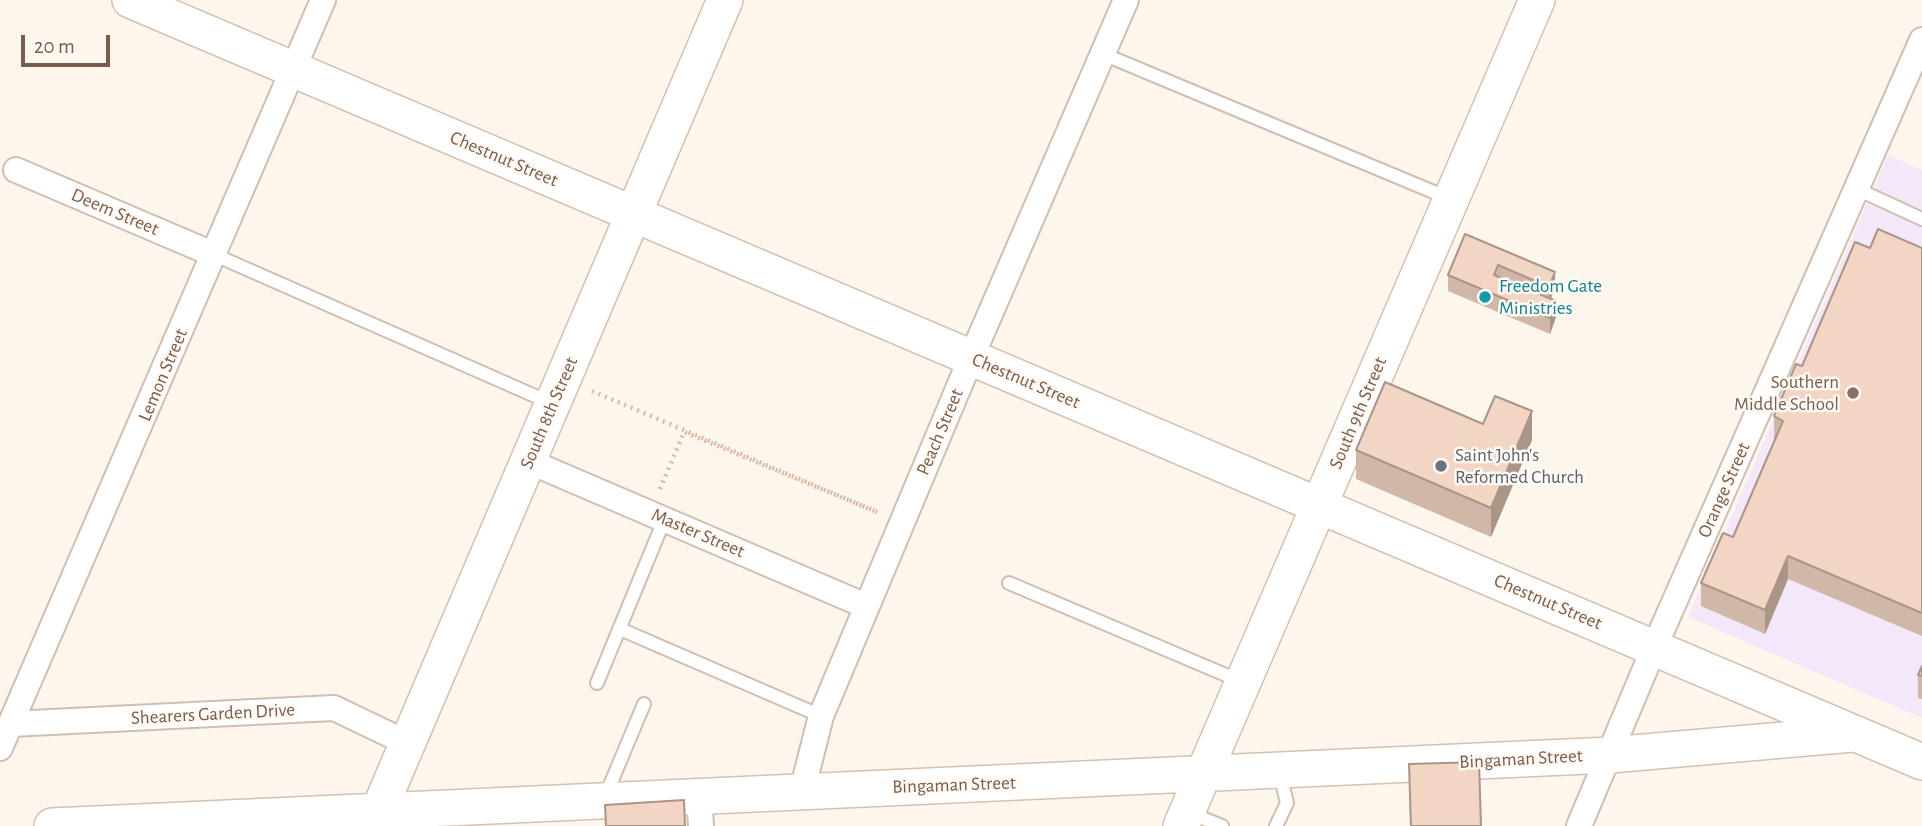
<!DOCTYPE html>
<style>
body{margin:0}
#map{position:relative;width:1922px;height:826px;overflow:hidden;background:#fdf6ec;font-family:"Alegreya Sans",sans-serif}
canvas{display:block}
.scale{position:absolute;left:21px;top:35px;width:89px;height:32px;box-sizing:border-box;border:4px solid #7a5c4d;border-top:0;padding-left:9px;font-size:21px;line-height:24px;white-space:nowrap;color:#7a5c4d;-webkit-text-stroke:5px #fffaf3;paint-order:stroke}
</style>
<div id="map">
<canvas width="1922" height="826"></canvas>
<div class="scale">20 m</div>
</div>
<script>
const ctx = document.querySelector('canvas').getContext('2d');
ctx.lineJoin = 'round';
function paint(path, color) { ctx.fillStyle = color; ctx.fill(path, 'evenodd'); }
const toPath = rows => new Path2D(rows.map(r => 'M' + r).join(''));
function trace(path, color, width, dash) { ctx.strokeStyle = color; ctx.lineWidth = width; ctx.lineCap = dash ? 'butt' : 'round'; ctx.setLineDash(dash || []); ctx.stroke(path); }
function write(font, color, halo, rows, align = 'center') {
  ctx.font = font + ' "Alegreya Sans",sans-serif'; ctx.lineWidth = 5; ctx.setLineDash([]); ctx.textBaseline = 'middle'; ctx.strokeStyle = halo; ctx.fillStyle = color; for (const [text, x, y, turn = 0] of rows) {
    ctx.save(); ctx.translate(x, y); ctx.rotate((+turn || 0) * Math.PI / 180); ctx.textAlign = isNaN(turn) ? turn : align; if (halo) ctx.strokeText(text, 0, 0); ctx.fillText(text, 0, 0); ctx.restore();
  }
}
paint(toPath([
 [1888,155,1922,170,1922,718,1688,617]
]), '#f3e8fa');
const lane = toPath([
 [1103,54,1448,198],
 [1857,189,1922,219],
 [215,255,551,403],
 [1009,583,1240,681],
 [620,629,821,716],
 [597,683,665,518],
 [605,797,644,704],
 [1187,812,1222,826],
 [1276,826,1287,803,1280,774]
]);
const street = toPath([
 [16,170,215,255],
 [528,461,866,606],
 [11,724,334,708,407,743],
 [0,748,323,0],
 [802,791,821,716,971,358,1126,0],
 [699,796,701,826],
 [1579,826,1654,648,1922,40]
]);
const secondary = toPath([
 [130,0,1922,762],
 [379,810,725,0],
 [52,826,1610,755,1852,734],
 [1181,826,1537,0]
]);
trace(lane, '#d1beb0', 16);
trace(street, '#d1beb0', 28);
trace(secondary, '#d6c0b0', 38);
trace(toPath([
 [592,391,877,512],
 [660,489,684,432,877,512]
]), '#d9b8a5', 4.5, [2, 5]);
trace(lane, '#fff', 12);
trace(street, '#fff', 24);
trace(secondary, '#fff', 35);
paint(toPath([
 [1465,234,1555,288,1551,299,1556,317,1550,334,1448,291,1448,275],
 [1870,248,1922,248,1922,636,1788,579,1765,634,1701,606,1701,583,1733,537,1775,440,1774,439,1774,416],
 [1483,424,1532,440,1491,537,1356,479,1356,450],
 [1922,666,1922,699,1918,698,1918,675],
 [1409,764,1481,826,1410,826]
]), '#d1b7a8');
paint(toPath([
 [1555,272,1555,288,1549,303,1549,287],
 [1556,301,1556,317,1550,334,1550,318],
 [1532,411,1532,440,1491,537,1491,508],
 [1788,556,1788,579,1765,634,1765,610]
]), '#aa9588');
const building = toPath([
 [1878,229,1922,248,1922,613,1788,556,1765,610,1701,583,1723,533,1733,537,1783,421,1774,416,1796,364,1802,366,1855,242,1870,248,1878,229],
 [1465,234,1555,272,1549,287,1498,265,1494,275,1556,301,1550,318,1448,275,1465,234],
 [1385,382,1483,424,1495,396,1532,411,1491,508,1356,450,1385,382],
 [1922,666,1922,676,1918,675,1922,666],
 [1479,762,1481,826,1411,826,1409,764,1479,762],
 [684,800,685,826,606,826,605,805,684,800]
]);
paint(building, '#f3d5c3');
trace(building, '#aa9588', 2);
for (const [x, y, r, color] of [
 [1485,297,7,"#0f9aa8"],
 [1853,393,7,"#8d6e63"],
 [1441,466,7,"#6b7280"]
]) { const dot = new Path2D(); dot.arc(x, y, r, 0, 2 * Math.PI); ctx.fillStyle = color; ctx.fill(dot); trace(dot, '#fffaf3', 2.5); }
write('19px', '#7a5c4d', '#fffaf3', [
 ["Chestnut Street",504,159,23],
 ["Deem Street",115,212,23],
 ["Lemon Street",163,375,-67],
 ["Chestnut Street",1026,381,23],
 ["South 8th Street",549,413,-67],
 ["South 9th Street",1358,413,-67],
 ["Peach Street",940,432,-67],
 ["Orange Street",1724,490,-66],
 ["Master Street",698,533,23],
 ["Chestnut Street",1548,602,23],
 ["Shearers Garden Drive",213,714,-3],
 ["Bingaman Street",1521,759,-3],
 ["Bingaman Street",954,785,-2]
]);
write('19px', '#0d838f', '#fffaf3', [
 ["Freedom Gate",1499,286],
 ["Ministries",1499,308]
], 'left');
write('19px', '#785e54', '#fffaf3', [
 ["Southern",1839,382],
 ["Middle School",1839,404]
], 'right');
write('19px', '#5b616d', '#fffaf3', [
 ["Saint John's",1455,455],
 ["Reformed Church",1455,477]
], 'left');
</script>
